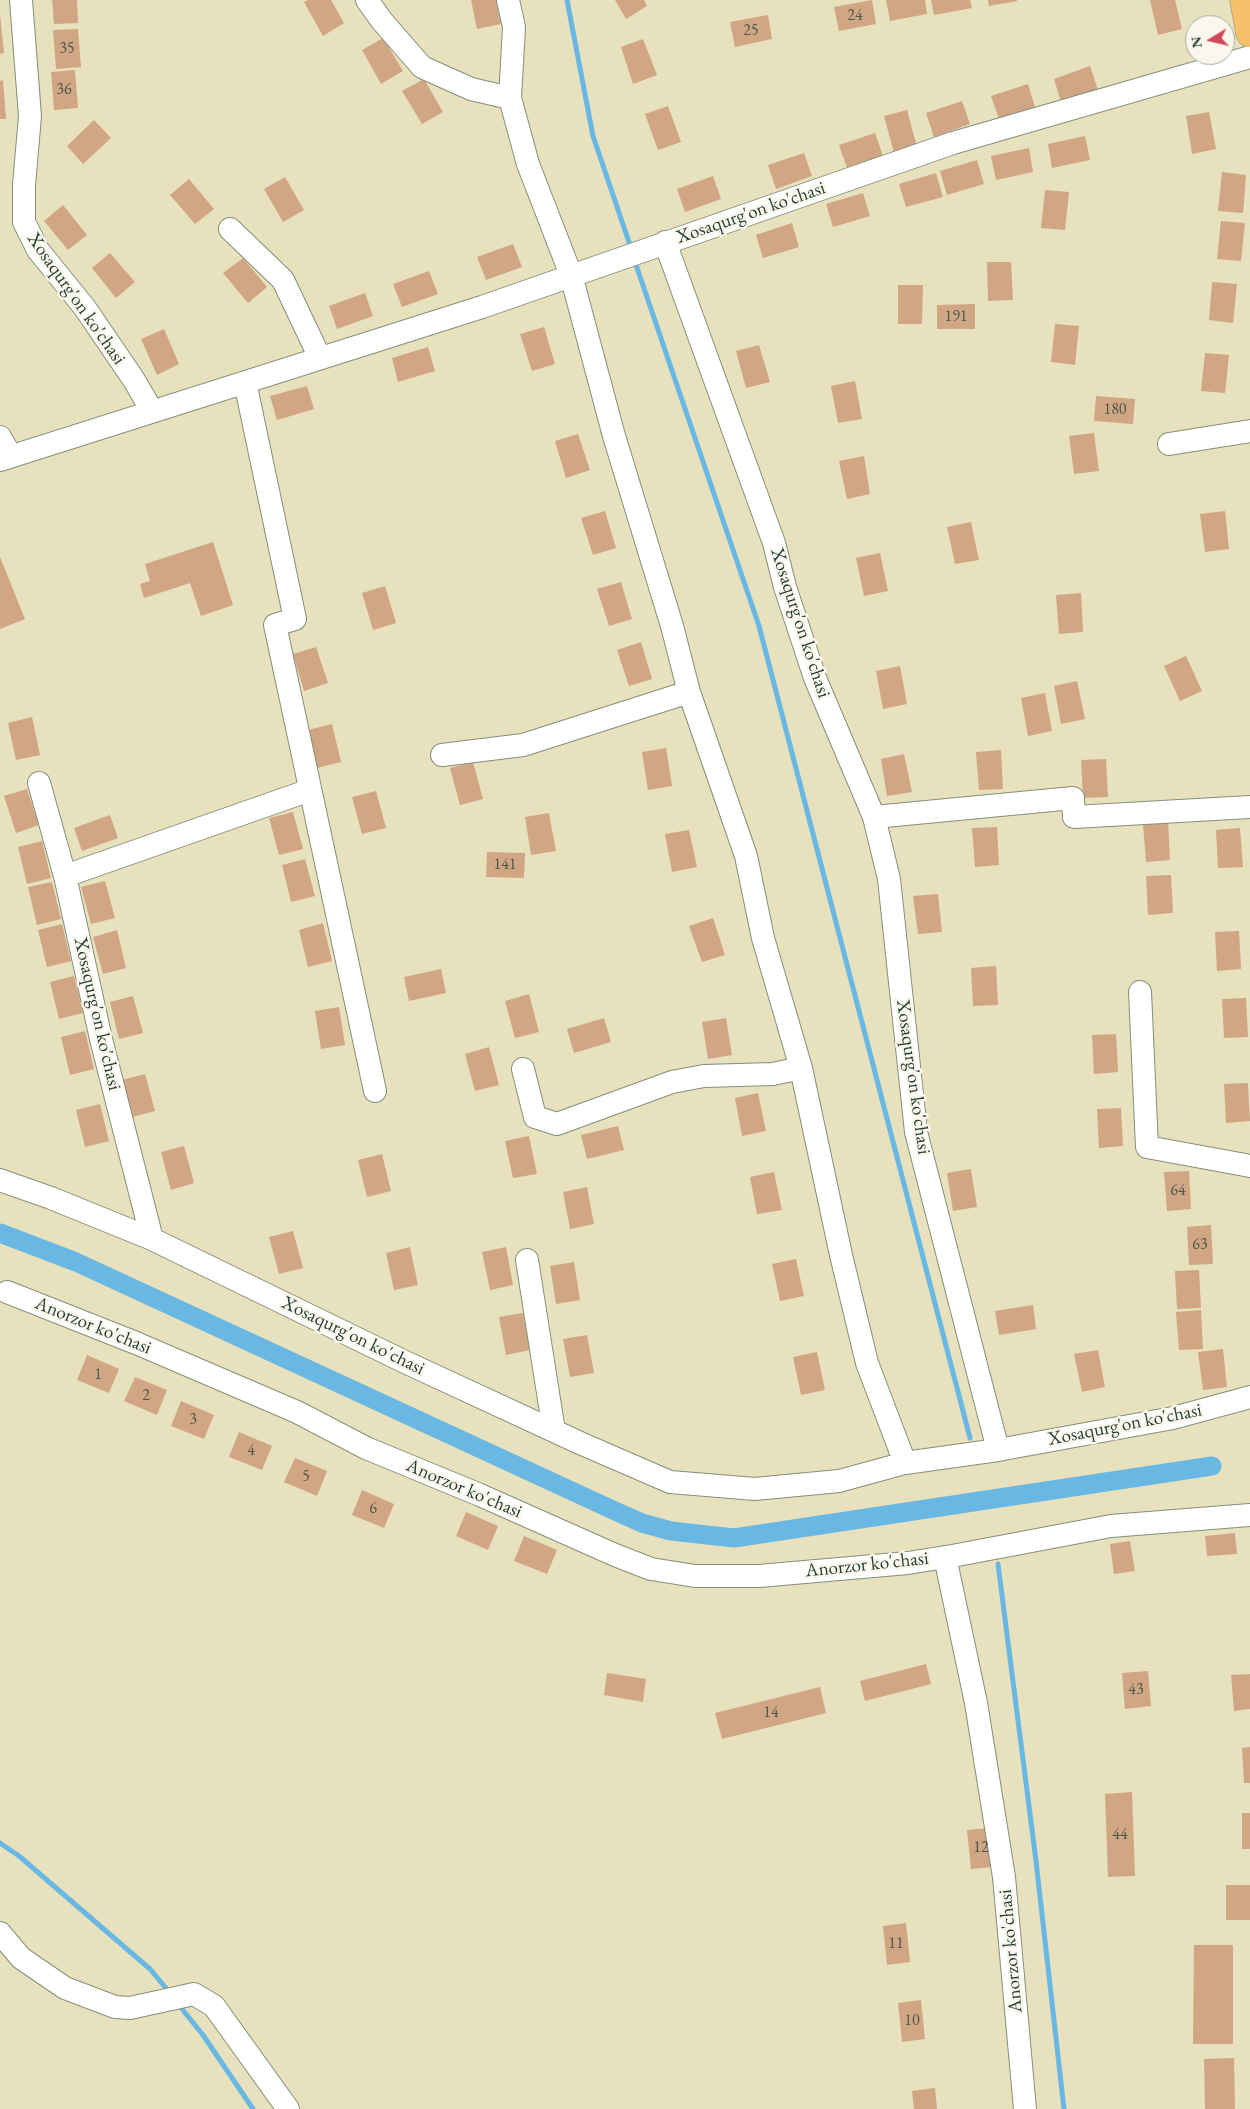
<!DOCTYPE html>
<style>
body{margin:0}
#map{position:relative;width:1250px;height:2109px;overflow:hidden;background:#e8e1be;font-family:"EB Garamond",serif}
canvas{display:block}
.north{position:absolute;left:1185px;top:15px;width:50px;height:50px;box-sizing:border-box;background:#fbf7ec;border:1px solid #a3ada2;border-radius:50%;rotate:261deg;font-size:14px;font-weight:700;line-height:20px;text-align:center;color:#1f3d34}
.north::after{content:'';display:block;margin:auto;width:18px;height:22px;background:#d1495b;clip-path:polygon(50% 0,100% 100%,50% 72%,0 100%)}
</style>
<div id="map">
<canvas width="1250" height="2109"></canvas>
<div class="north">N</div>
</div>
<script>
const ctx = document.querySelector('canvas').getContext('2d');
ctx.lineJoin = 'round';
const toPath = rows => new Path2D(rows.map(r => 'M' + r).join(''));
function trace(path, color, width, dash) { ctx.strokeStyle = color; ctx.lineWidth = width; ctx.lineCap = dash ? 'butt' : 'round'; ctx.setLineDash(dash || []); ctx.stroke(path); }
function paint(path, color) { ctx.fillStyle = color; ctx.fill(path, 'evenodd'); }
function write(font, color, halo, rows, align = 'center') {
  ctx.font = font + ' "EB Garamond",serif'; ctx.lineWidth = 5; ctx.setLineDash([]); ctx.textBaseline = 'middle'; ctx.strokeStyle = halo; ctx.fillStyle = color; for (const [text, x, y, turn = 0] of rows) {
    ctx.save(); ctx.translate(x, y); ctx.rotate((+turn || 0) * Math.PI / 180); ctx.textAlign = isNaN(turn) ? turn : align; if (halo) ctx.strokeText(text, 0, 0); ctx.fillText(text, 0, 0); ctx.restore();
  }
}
trace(toPath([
 [567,0,593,136,631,248],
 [634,259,759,626,970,1438],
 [998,1564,1036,1861,1064,2109],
 [0,1843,19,1856,150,1969,170,1993],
 [178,2004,203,2035,253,2109]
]), '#68b8e3', 5);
trace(toPath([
 [0,1233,76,1262,615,1511,642,1523,671,1531,734,1538,1212,1466]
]), '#68b8e3', 19);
paint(toPath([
 [52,0,77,0,78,23,54,24],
 [308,0,331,0,344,23,323,36,304,2],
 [471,0,496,0,501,24,477,29],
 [615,0,644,0,647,6,626,19],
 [872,0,876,24,839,31,834,7],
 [886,0,925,0,927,14,890,21],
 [931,0,970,0,972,8,934,15],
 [988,0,1017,0,1017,1,989,6],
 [1150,0,1175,0,1182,29,1158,35],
 [0,15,4,53,0,54],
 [768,15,772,39,735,47,730,22],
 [78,29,81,67,56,69,53,30],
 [383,38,403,71,381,84,362,50],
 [643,39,657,75,633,84,621,47],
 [1090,66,1098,90,1061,102,1054,79],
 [75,70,78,108,54,110,51,72],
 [424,79,443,112,422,124,402,91],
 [3,80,6,119,0,119,0,81],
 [1028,84,1035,107,999,119,991,96],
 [962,101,970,124,934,137,926,113],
 [668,106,681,142,658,150,645,114],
 [907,110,917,147,894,153,884,116],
 [1209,112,1216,149,1192,154,1186,116],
 [94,120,111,138,83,164,67,146],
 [875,133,883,156,847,168,839,145],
 [1085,136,1090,160,1052,168,1048,144],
 [1029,148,1033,172,996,180,991,156],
 [804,153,812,176,776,189,768,165],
 [977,160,984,184,947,195,940,171],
 [1222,172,1246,175,1243,213,1218,211],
 [936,173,943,197,906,207,899,184],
 [713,176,721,199,685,212,677,189],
 [285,177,304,210,283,222,264,189],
 [189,179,214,209,195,224,170,195],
 [1045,190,1069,192,1065,230,1041,228],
 [863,193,870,216,833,227,826,204],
 [63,205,87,235,68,250,44,221],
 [1221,221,1245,223,1241,261,1217,259],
 [792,223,799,247,763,258,756,235],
 [513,244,522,267,486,280,477,257],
 [110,253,135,282,116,298,92,268],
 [243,258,267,287,248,303,223,273],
 [987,262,1011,262,1013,300,988,301],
 [429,271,438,294,402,307,393,284],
 [1212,282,1237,284,1233,323,1209,320],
 [898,285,923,285,922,324,898,324],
 [365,293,373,316,337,329,329,306],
 [975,304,975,329,937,329,937,305],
 [1055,324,1079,326,1075,365,1051,362],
 [544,327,555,364,532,371,520,334],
 [164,329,179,364,157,375,141,339],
 [759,345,770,382,746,388,736,351],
 [428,347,435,371,398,382,392,358],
 [1205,353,1229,355,1225,393,1201,391],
 [855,381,862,419,838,423,831,386],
 [307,386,314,409,277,420,270,396],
 [1096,396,1135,399,1133,424,1094,421],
 [1094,433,1099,471,1074,474,1069,436],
 [578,434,590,470,566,478,555,441],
 [864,456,870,494,847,499,839,461],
 [605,511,616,548,593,555,581,518],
 [1225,511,1229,549,1205,552,1200,514],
 [971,522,979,560,955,564,947,527],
 [213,542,233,605,201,616,190,583,144,598,140,584,150,581,145,564],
 [880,553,888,591,864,596,856,558],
 [0,557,25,619,0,629],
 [621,582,632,619,609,626,597,589],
 [385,586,396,623,373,630,362,593],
 [1081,593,1083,632,1059,634,1056,595],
 [641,642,652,679,629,686,617,650],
 [316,647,328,683,304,691,293,654],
 [1186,656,1202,691,1180,701,1164,666],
 [900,666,907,704,883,709,876,671],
 [1077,681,1085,719,1061,724,1054,686],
 [1045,693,1052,731,1028,736,1021,698],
 [32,717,40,755,16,760,8,723],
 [332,724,341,762,317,768,308,730],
 [666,748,672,786,648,790,642,752],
 [1001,750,1003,789,979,790,976,752],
 [904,754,912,792,887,796,881,759],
 [1106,759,1108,797,1083,798,1081,760],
 [473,762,483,799,460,805,450,768],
 [27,789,39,825,16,833,4,796],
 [376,791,386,828,362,834,352,797],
 [293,812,303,849,279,855,269,818],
 [549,813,556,851,531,855,525,817],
 [110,815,118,838,82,851,74,828],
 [1168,822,1170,860,1146,862,1143,824],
 [997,827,999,865,975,867,972,828],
 [1240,828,1243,867,1218,868,1216,830],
 [689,830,697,867,672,872,665,834],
 [42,841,51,878,27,884,18,847],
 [487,852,525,853,524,878,486,877],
 [305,859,315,896,291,902,282,865],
 [1171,875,1173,913,1148,915,1146,876],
 [105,881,115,918,91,924,81,887],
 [52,882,61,919,37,925,28,887],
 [938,894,942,932,918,934,913,896],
 [713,918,725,955,702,962,689,926],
 [323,923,332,961,308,967,299,930],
 [62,924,71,961,47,967,38,930],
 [117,930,126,968,103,974,93,937],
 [1239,931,1241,969,1217,971,1215,932],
 [996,966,998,1005,973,1006,971,968],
 [441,969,446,993,409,1001,404,977],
 [74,976,83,1013,59,1019,50,982],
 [529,994,539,1032,515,1038,505,1001],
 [133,996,143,1033,119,1039,110,1002],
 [1246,998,1248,1037,1224,1038,1222,999],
 [339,1007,345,1045,321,1049,315,1011],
 [604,1018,611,1042,574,1053,567,1029],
 [726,1018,732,1055,708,1059,702,1022],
 [85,1031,94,1069,70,1075,61,1037],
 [1116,1034,1118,1072,1094,1074,1092,1035],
 [489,1047,499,1085,475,1091,465,1054],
 [145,1074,155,1111,132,1117,122,1080],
 [1248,1083,1250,1121,1226,1123,1224,1084],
 [758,1093,766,1131,742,1136,735,1098],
 [100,1104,109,1141,85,1147,76,1110],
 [1121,1108,1123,1146,1099,1148,1097,1109],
 [618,1126,624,1150,587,1159,581,1135],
 [529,1136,537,1174,513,1178,505,1141],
 [184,1146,194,1183,171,1190,161,1152],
 [382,1154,391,1191,367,1197,358,1160],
 [971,1169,977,1207,953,1211,947,1173],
 [1189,1171,1191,1209,1167,1211,1164,1172],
 [774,1172,782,1210,757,1214,750,1177],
 [587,1187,594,1224,570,1229,563,1192],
 [1211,1225,1213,1264,1189,1265,1187,1227],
 [293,1231,303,1268,279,1274,269,1237],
 [410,1247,418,1285,394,1290,386,1253],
 [506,1247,513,1285,490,1290,482,1252],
 [796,1259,804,1296,780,1301,772,1264],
 [574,1262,580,1300,556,1304,550,1266],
 [1199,1270,1201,1308,1177,1309,1175,1271],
 [1033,1305,1036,1329,999,1335,995,1311],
 [1201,1310,1203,1349,1179,1350,1176,1312],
 [523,1313,530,1350,506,1355,499,1317],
 [587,1335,594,1373,570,1377,563,1339],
 [1223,1349,1227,1387,1203,1390,1198,1352],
 [1098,1350,1105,1387,1082,1392,1074,1354],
 [817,1352,825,1390,801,1395,793,1357],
 [87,1355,119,1369,109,1393,77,1380],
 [135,1377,167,1390,157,1415,124,1401],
 [181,1401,214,1415,204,1439,171,1426],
 [239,1432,272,1446,262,1470,229,1457],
 [295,1458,327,1471,317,1496,284,1482],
 [362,1490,394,1504,384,1528,352,1515],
 [466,1512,498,1526,488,1550,456,1536],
 [1235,1533,1237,1554,1207,1556,1205,1536],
 [524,1536,557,1550,547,1574,514,1561],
 [1130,1541,1135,1571,1114,1574,1110,1544],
 [926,1664,931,1684,865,1701,860,1681],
 [1148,1671,1151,1706,1125,1709,1122,1673],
 [607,1673,646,1679,643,1702,604,1695],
 [1250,1674,1250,1709,1234,1711,1231,1675],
 [820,1687,826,1713,722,1739,715,1713],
 [1250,1747,1250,1783,1244,1783,1242,1748],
 [1132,1792,1135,1876,1108,1877,1105,1794],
 [1242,1813,1250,1813,1250,1849,1242,1849],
 [990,1828,994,1867,971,1869,967,1830],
 [1226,1885,1250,1885,1250,1920,1226,1920],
 [906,1923,910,1962,887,1965,883,1926],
 [1194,1945,1233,1945,1233,2044,1193,2044],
 [921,2000,925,2039,902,2042,898,2003],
 [1234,2058,1235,2109,1205,2109,1204,2059],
 [935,2088,937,2109,914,2109,912,2091]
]), '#d0a684');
const minor = toPath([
 [21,0,30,116,24,185,24,222,38,250,85,308,134,380,152,411],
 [367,0,382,21,422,67,471,89,510,98],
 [508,0,514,27,510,98,528,164,571,275,614,436,672,626,689,692,746,856,763,938,801,1068,841,1255,867,1363,905,1463],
 [230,229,283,280,320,358],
 [665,242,774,543,785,587,815,678,874,817,889,879,916,1132,998,1450],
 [245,382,295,619,275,625,375,1091],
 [0,437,11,456],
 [1169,444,1250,431],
 [0,460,482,307,953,143,1250,57],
 [442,755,523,745,689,692],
 [39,783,65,876,310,790],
 [874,817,1073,798,1074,817,1250,807],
 [65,876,101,1039,152,1239],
 [1140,992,1147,1147,1250,1166],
 [523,1069,535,1117,557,1124,672,1082,704,1076,773,1074,801,1068],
 [0,1180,51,1198,152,1239,405,1362,580,1443,670,1482,755,1489,839,1481,905,1463,998,1450,1173,1418,1250,1397],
 [527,1260,554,1431],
 [7,1292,136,1343,297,1412,366,1448,480,1495,615,1555,651,1569,695,1576,759,1576,908,1563,952,1556,1111,1526,1250,1515],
 [945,1557,976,1703,1004,1877,1025,2109],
 [0,1933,21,1958,65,1988,115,2007,130,2008,194,1994,214,2006,288,2109]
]);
const highway = toPath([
 [1244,0,1250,33]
]);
trace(minor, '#848f79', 24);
trace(highway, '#848f79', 29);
trace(minor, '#fff', 22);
trace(highway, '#f6c06b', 28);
write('16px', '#4b5748', null, [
 ["24",855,16],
 ["25",751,31],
 ["35",67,49],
 ["36",64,90],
 ["191",956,317],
 ["180",1115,410],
 ["141",505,865],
 ["64",1178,1191],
 ["63",1200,1245],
 ["1",98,1375],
 ["2",146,1396],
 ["3",193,1420],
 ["4",251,1451],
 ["5",306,1477],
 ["6",373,1509],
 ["43",1136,1690],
 ["14",771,1713],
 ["44",1120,1835],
 ["12",981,1848],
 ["11",896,1944],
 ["10",912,2021]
]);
write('19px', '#1f3d34', '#fbf7ec', [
 ["Xosaqurg'on ko'chasi",751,213,-19],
 ["Xosaqurg'on ko'chasi",76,299,55],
 ["Xosaqurg'on ko'chasi",800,623,72],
 ["Xosaqurg'on ko'chasi",97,1014,77],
 ["Xosaqurg'on ko'chasi",913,1077,82],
 ["Anorzor ko'chasi",93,1326,22],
 ["Xosaqurg'on ko'chasi",353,1336,26],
 ["Xosaqurg'on ko'chasi",1125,1425,-11],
 ["Anorzor ko'chasi",464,1489,23],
 ["Anorzor ko'chasi",867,1565,-6],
 ["Anorzor ko'chasi",1011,1951,-95]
]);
</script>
